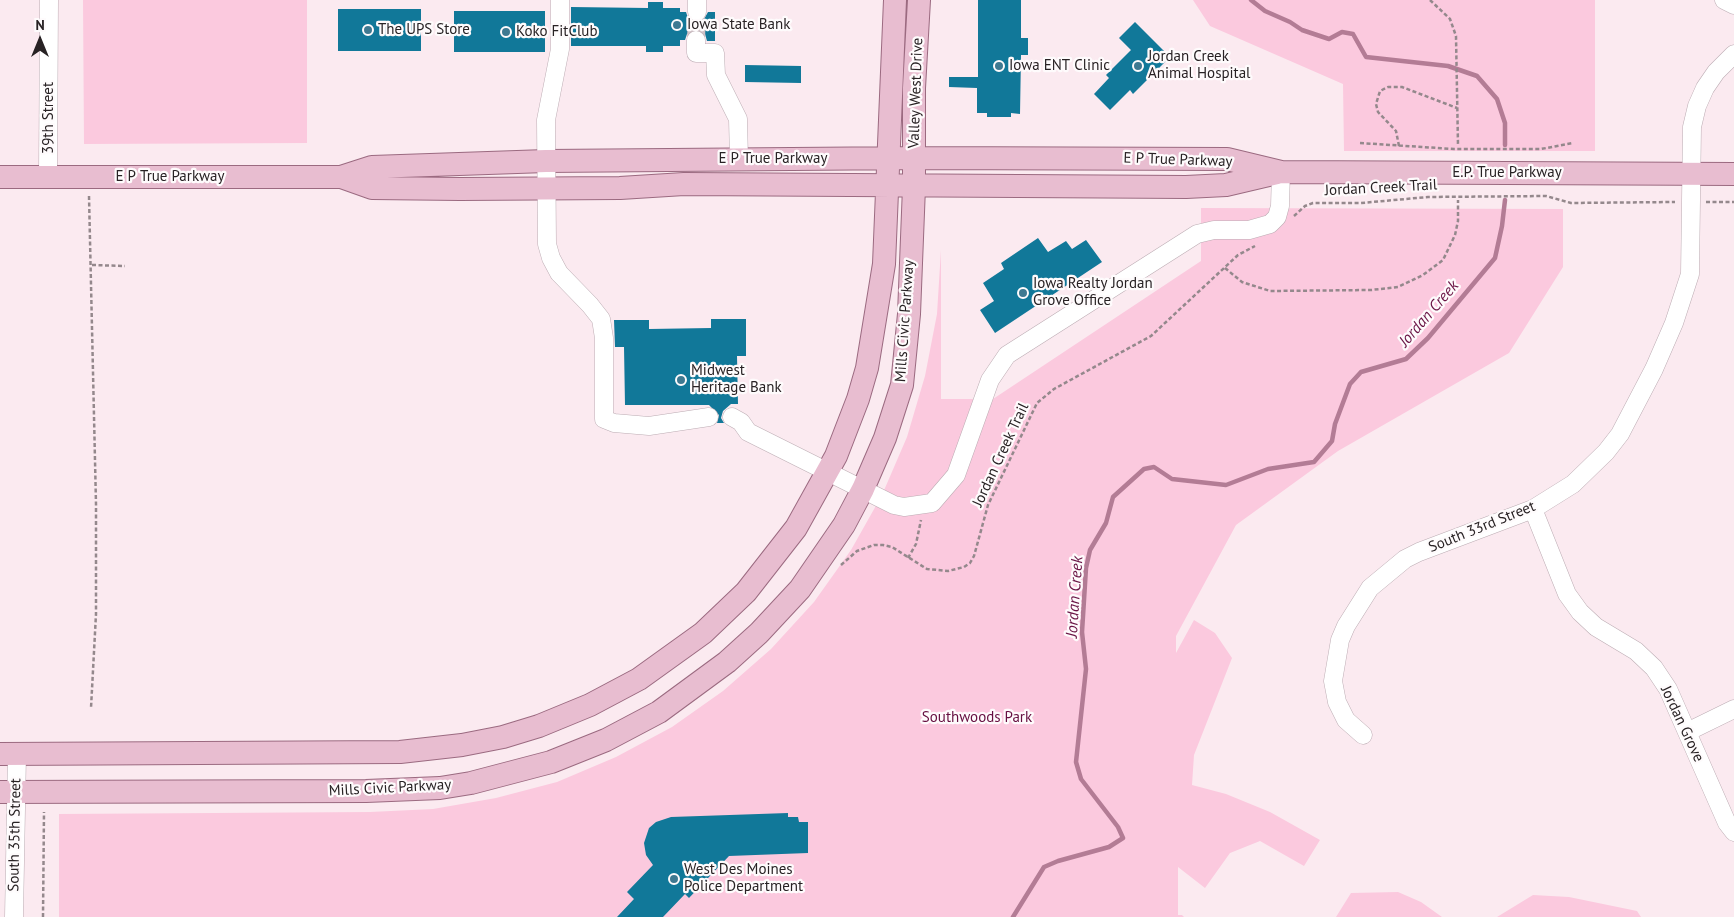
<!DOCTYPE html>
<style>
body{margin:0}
#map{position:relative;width:1734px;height:917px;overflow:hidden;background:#fbeaf0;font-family:"PT Sans",sans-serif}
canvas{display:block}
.north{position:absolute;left:15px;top:15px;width:50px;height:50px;-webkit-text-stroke:4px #fefbfc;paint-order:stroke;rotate:0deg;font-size:14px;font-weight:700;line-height:20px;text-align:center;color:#282224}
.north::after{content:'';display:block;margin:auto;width:18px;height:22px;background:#282224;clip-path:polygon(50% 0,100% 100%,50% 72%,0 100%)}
</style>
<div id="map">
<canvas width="1734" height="917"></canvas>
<div class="north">N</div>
</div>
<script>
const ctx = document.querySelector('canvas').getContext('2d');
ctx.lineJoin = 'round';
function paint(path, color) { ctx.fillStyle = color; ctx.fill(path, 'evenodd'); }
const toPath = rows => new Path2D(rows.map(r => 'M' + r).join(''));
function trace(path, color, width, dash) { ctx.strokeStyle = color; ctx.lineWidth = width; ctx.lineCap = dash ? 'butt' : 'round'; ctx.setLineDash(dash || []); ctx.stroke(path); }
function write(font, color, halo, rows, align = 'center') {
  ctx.font = font + ' "PT Sans",sans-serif'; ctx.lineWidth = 4.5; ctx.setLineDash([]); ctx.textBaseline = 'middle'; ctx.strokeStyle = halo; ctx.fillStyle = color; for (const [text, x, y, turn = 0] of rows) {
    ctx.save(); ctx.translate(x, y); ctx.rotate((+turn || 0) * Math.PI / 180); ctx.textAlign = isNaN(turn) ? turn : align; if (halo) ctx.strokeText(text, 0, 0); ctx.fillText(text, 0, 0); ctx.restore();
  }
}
paint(toPath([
 [83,0,307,0,307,143,84,144],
 [1193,0,1595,0,1595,151,1344,151,1343,84,1210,26],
 [1201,208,1563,209,1563,267,1509,353,1338,451,1236,525,1176,636,1176,653,1194,620,1215,633,1232,658,1194,755,1192,785,1226,794,1270,812,1320,840,1304,866,1260,841,1230,853,1205,888,1178,867,1178,915,1182,915,1184,917,59,917,59,814,370,812,433,809,496,798,557,782,616,757,672,727,723,691,771,649,814,602,851,550,882,495,907,437,925,376,937,314,941,250,941,399,993,399,1201,261],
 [1398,892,1421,902,1442,917,1336,917,1351,893],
 [1533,895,1569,897,1637,911,1641,917,1497,917]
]), '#fbc9de');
trace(toPath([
 [1251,0,1265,11,1290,22,1302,30,1329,39,1342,32,1353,34,1366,57,1448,66,1477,76,1497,99,1505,123,1505,145],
 [1013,917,1044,867,1058,861,1109,847,1123,838,1118,827,1081,779,1076,762,1086,669,1082,632,1086,568,1090,550,1106,523,1113,497,1144,469,1154,467,1172,479,1226,485,1268,469,1314,462,1332,441,1335,424,1350,384,1361,372,1406,359,1428,338,1495,258,1502,226,1505,200]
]), '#b37c95', 4.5);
paint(toPath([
 [978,0,1021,0,1021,38,1028,38,1028,55,1021,55,1020,114,1011,113,1011,117,987,117,987,113,977,113,977,88,949,87,949,77,978,77],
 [648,2,663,2,663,8,680,8,680,12,686,12,688,18,697,23,703,21,708,12,715,12,715,41,707,41,705,34,696,29,687,34,685,40,680,40,680,46,663,46,663,52,646,52,646,46,571,46,571,7,648,8],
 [338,9,421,9,421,51,338,51],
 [454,11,545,11,545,52,454,52],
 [1135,22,1170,57,1133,94,1130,90,1110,110,1094,94,1109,78,1106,75,1131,50,1119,38],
 [745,65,801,66,801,83,745,82],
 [1038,238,1048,252,1066,241,1072,249,1086,240,1102,262,995,333,980,310,994,301,983,283,1004,269,1001,263],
 [711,319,746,319,746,356,737,356,738,404,731,404,723,411,721,418,724,423,717,423,719,415,709,405,625,405,624,347,615,347,614,320,649,320,649,329,711,328],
 [788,813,788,817,798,817,799,822,808,822,808,853,729,856,689,898,685,894,663,917,617,917,634,899,627,892,653,865,646,855,644,843,649,828,656,822,671,817]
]), '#117899');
trace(toPath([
 [696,40,697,12]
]), '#d1c2c7', 18, [18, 9]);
const minor = toPath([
 [560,0,560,49,546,120,547,244,551,258,559,273,590,305,601,319,604,338,604,419,614,423,649,426,709,417],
 [697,0,697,12],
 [1724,0,1734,5],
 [696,40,696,53,715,53,716,75,738,119,739,159],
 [48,177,49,0],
 [732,417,741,422,748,432,894,505,904,507,932,503,956,475,990,380,1007,355,1197,234,1214,230,1249,230,1270,224,1277,217,1280,206,1281,172],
 [1533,509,1567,594,1580,612,1596,627,1636,651,1654,668,1668,689,1727,823,1734,832],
 [1687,732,1734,709],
 [1363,735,1346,720,1337,702,1333,681,1340,640,1346,626,1370,588,1405,559,1419,552,1533,509,1573,484,1606,452,1620,434,1654,369,1674,323,1690,274,1692,127,1697,106,1705,88,1716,72,1734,54],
 [14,917,17,754]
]);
const major = toPath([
 [0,177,341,177,372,167,546,161,914,158,1227,159,1281,172,1734,174],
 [341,177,372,188,460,189,620,188,684,184,1186,187,1226,185,1277,173],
 [0,754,400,752,462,745,503,737,539,726,590,705,639,679,703,633,746,592,796,528,836,456,858,399,867,368,884,264,895,0],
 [0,792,366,791,440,788,471,783,551,762,606,740,659,712,727,662,759,633,800,589,844,525,863,489,885,438,902,385,909,314,914,187,914,88,919,0]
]);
trace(minor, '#bcacb3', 19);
trace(major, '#9b6a80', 24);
trace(toPath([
 [1430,0,1450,19,1456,36,1458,145],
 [1360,143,1454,149,1541,149,1573,143],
 [1399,146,1396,131,1378,112,1376,104,1380,91,1388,87,1402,87,1457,108],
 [89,196,96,504,96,614,91,708],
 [1706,202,1734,202],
 [1294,216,1305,206,1313,203,1361,203,1428,197,1546,196,1571,203,1675,202],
 [92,265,125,266],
 [1225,268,1242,282,1270,291,1371,290,1398,287,1423,275,1443,260,1455,235,1458,221,1458,200],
 [908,558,916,544,921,520],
 [841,565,857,551,874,545,883,545,892,547,927,569,948,571,964,567,970,563,974,556,988,505,1037,403,1054,389,1151,336,1238,255,1255,246],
 [43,917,44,812]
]), '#94888c', 2.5, [4, 2.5]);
trace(minor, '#fff', 18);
trace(major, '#e8bdd0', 22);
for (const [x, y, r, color] of [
 [677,25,5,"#3e7991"],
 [368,30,5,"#3e7991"],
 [506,32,5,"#3e7991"],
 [999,66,5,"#3e7991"],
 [1138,66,5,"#3e7991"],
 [1023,293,5,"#3e7991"],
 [681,380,5,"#3e7991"],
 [674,879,5,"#3e7991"]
]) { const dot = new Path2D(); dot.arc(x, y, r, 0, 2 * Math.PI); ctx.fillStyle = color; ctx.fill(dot); trace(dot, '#fefbfc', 2); }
write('15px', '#282224', '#fefbfc', [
 ["Iowa State Bank",687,25],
 ["The UPS Store",378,30],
 ["Koko FitClub",516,32],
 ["Jordan Creek",1148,57],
 ["Animal Hospital",1148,74],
 ["Iowa ENT Clinic",1009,66],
 ["Iowa Realty Jordan",1033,284],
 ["Grove Office",1033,301],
 ["Midwest",691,371],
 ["Heritage Bank",691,388],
 ["West Des Moines",684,870],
 ["Police Department",684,887]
], 'left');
write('15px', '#282224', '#fefbfc', [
 ["Valley West Drive",916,93,-88],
 ["39th Street",49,118,-90],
 ["E P True Parkway",773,159],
 ["E P True Parkway",1178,160,2],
 ["E.P. True Parkway",1507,173],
 ["E P True Parkway",170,177],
 ["Jordan Creek Trail",1381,188,-3],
 ["Mills Civic Parkway",905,321,-86],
 ["Jordan Creek Trail",1001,455,-65],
 ["South 33rd Street",1482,527,-22],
 ["Jordan Grove",1682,724,65],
 ["Mills Civic Parkway",390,788,-3],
 ["South 35th Street",15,835,-89]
]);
write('15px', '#660f41', '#fefbfc', [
 ["Southwoods Park",977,718]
]);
write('italic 16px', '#6a1445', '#fefbfc', [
 ["Jordan Creek",1429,314,-49],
 ["Jordan Creek",1075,597,-86]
]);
</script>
